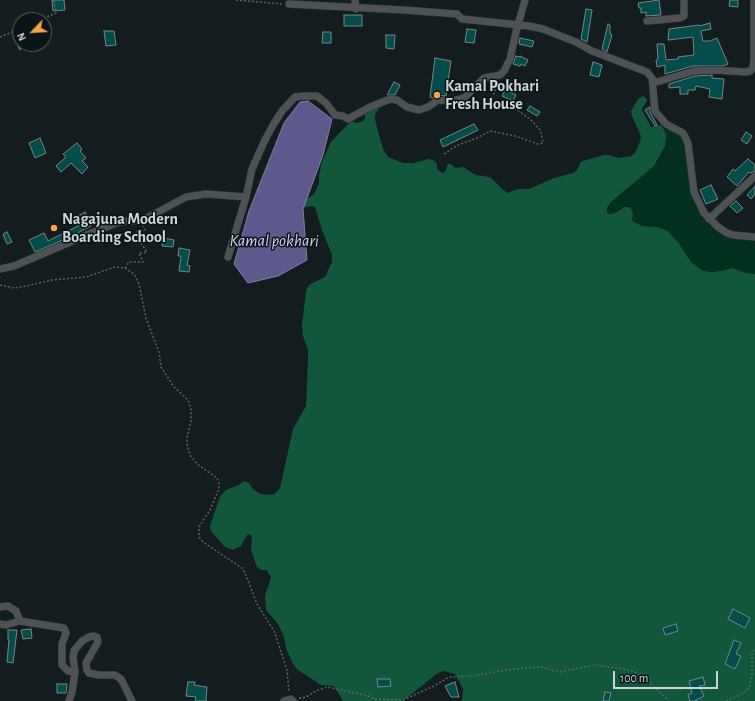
<!DOCTYPE html>
<style>
body{margin:0}
#map{position:relative;width:755px;height:701px;overflow:hidden;background:#131d20;font-family:"Alegreya Sans",sans-serif}
canvas{display:block}
.north{position:absolute;left:12px;top:12px;width:40px;height:40px;box-sizing:border-box;background:#0b1417;border:1px solid #596163;border-radius:50%;rotate:245deg;font-size:11px;font-weight:700;line-height:16px;text-align:center;color:#ced4d6}
.north::after{content:'';display:block;margin:auto;width:14px;height:18px;background:#f4a443;clip-path:polygon(50% 0,100% 100%,50% 72%,0 100%)}
.scale{position:absolute;left:613px;top:671px;width:105px;height:18px;box-sizing:border-box;border:2px solid #ced4d6;border-top:0;padding-left:5px;font-size:12px;line-height:14px;white-space:nowrap;color:#ced4d6;-webkit-text-stroke:3px #0b1417;paint-order:stroke}
</style>
<div id="map">
<canvas width="755" height="701"></canvas>
<div class="north">N</div>
<div class="scale">100 m</div>
</div>
<script>
const ctx = document.querySelector('canvas').getContext('2d');
ctx.lineJoin = 'round';
function paint(path, color) { ctx.fillStyle = color; ctx.fill(path, 'evenodd'); }
const toPath = rows => new Path2D(rows.map(r => 'M' + r).join(''));
function trace(path, color, width, dash) { ctx.strokeStyle = color; ctx.lineWidth = width; ctx.lineCap = dash ? 'butt' : 'round'; ctx.setLineDash(dash || []); ctx.stroke(path); }
function write(font, color, halo, rows, align = 'center') {
  ctx.font = font + ' "Alegreya Sans",sans-serif'; ctx.lineWidth = 3; ctx.setLineDash([]); ctx.textBaseline = 'middle'; ctx.strokeStyle = halo; ctx.fillStyle = color; for (const [text, x, y, turn = 0] of rows) {
    ctx.save(); ctx.translate(x, y); ctx.rotate((+turn || 0) * Math.PI / 180); ctx.textAlign = isNaN(turn) ? turn : align; if (halo) ctx.strokeText(text, 0, 0); ctx.fillText(text, 0, 0); ctx.restore();
  }
}
paint(toPath([
 [663,122,686,140,695,199,713,226,755,239,755,274,746,273,732,268,721,271,712,272,703,271,691,262,672,235,657,227,639,225,632,220,633,214,621,208,614,213,609,214,607,212,612,201,656,164,664,149,666,135,661,125]
]), '#022f1e');
paint(toPath([
 [643,96,647,99,647,101,642,108,642,110,651,127,661,125,664,130,666,135,665,146,654,166,612,201,607,208,607,212,609,214,612,214,617,212,624,207,629,207,631,209,633,214,632,220,634,222,642,226,657,227,668,231,680,245,691,262,703,271,712,272,721,271,732,268,746,273,755,274,755,701,462,701,463,689,455,674,444,671,438,673,429,680,403,701,343,701,334,686,321,685,298,670,293,664,286,648,284,637,278,624,266,610,265,595,271,578,267,570,261,570,257,567,251,550,252,536,249,534,247,535,241,546,233,550,230,549,225,547,211,531,210,526,220,496,226,490,239,485,244,481,249,483,253,489,260,494,272,495,276,493,280,488,293,429,306,406,308,360,308,350,303,336,302,325,306,291,309,285,325,277,332,262,332,255,322,230,315,207,312,206,302,208,303,202,314,194,319,184,319,175,322,162,331,142,349,123,352,121,357,123,363,121,365,119,365,113,377,107,379,109,375,114,375,120,383,149,388,157,403,163,414,163,428,159,433,160,437,164,437,169,442,173,445,172,448,164,451,164,455,168,463,167,476,175,490,177,507,193,518,189,529,189,554,178,573,173,577,170,581,162,583,161,604,155,609,155,618,158,631,156,635,153,641,139,640,134,632,116,631,111,638,99]
]), '#12563b');
const water = toPath([
 [308,101,332,119,323,155,303,209,307,260,278,276,248,283,234,264,249,211,284,123,300,102,308,101]
]);
paint(water, '#5e598c');
trace(water, '#807ea2', 1);
const building = toPath([
 [52,0,64,0,65,10,53,11,52,0],
 [659,0,661,15,646,16,646,12,641,13,641,8,639,8,638,3,659,0],
 [730,0,738,0,738,7,729,6,730,0],
 [586,9,592,10,587,42,581,39,586,9],
 [344,15,362,15,362,26,344,26,344,15],
 [710,23,711,29,701,31,703,41,710,41,717,38,728,64,723,66,693,66,665,74,665,65,657,67,656,60,658,59,657,44,664,44,666,60,678,59,678,57,694,55,693,37,668,40,669,29,699,25,699,26,710,23],
 [608,24,610,25,610,34,612,35,607,52,602,49,608,24],
 [467,29,476,30,474,43,465,42,467,29],
 [104,31,114,31,116,45,106,46,104,31],
 [20,32,20,50,13,35,20,32],
 [323,32,331,32,331,43,322,43,323,32],
 [386,35,395,35,394,49,386,48,386,35],
 [520,38,534,41,532,47,519,44,520,38],
 [516,56,519,57,520,56,528,60,525,66,521,64,520,66,513,64,516,56],
 [435,58,451,61,446,96,438,95,433,98,430,97,435,58],
 [593,62,602,65,599,77,590,75,593,62],
 [712,75,712,78,724,79,722,99,709,97,710,89,696,86,695,90,688,90,688,94,680,94,680,87,669,88,669,84,695,76,712,75],
 [394,82,400,85,395,95,387,95,394,82],
 [505,90,516,95,513,101,502,96,505,90],
 [530,106,540,112,537,116,527,110,530,106],
 [650,107,650,112,657,125,655,126,645,110,650,107],
 [474,124,478,130,443,147,440,140,474,124],
 [746,132,752,136,747,144,741,140,746,132],
 [40,138,46,153,35,158,29,143,40,138],
 [77,143,82,149,80,151,86,158,82,161,88,167,82,174,71,163,61,172,56,166,66,157,63,154,77,143],
 [748,159,755,165,755,171,750,173,749,172,737,186,727,177,733,169,735,171,748,159],
 [711,185,718,199,706,204,700,190,711,185],
 [755,186,755,194,751,199,747,195,755,186],
 [736,201,743,208,737,213,730,206,736,201],
 [85,212,91,226,79,232,79,233,35,252,29,240,44,233,48,241,82,224,78,216,85,212],
 [7,232,12,242,7,244,3,234,7,232],
 [163,238,174,240,173,247,162,246,163,238],
 [179,248,190,250,187,265,190,266,189,272,179,271,181,256,178,256,179,248],
 [733,609,750,618,745,628,728,619,733,609],
 [676,624,678,631,665,635,663,628,676,624],
 [31,629,32,638,23,639,21,630,31,629],
 [8,630,17,630,13,663,7,662,9,640,8,640,8,630],
 [734,640,741,643,736,654,741,656,735,669,725,664,734,640],
 [703,677,705,685,699,686,704,696,694,701,690,701,688,695,692,693,689,681,703,677],
 [377,679,390,679,391,686,378,687,377,679],
 [188,682,195,682,194,685,207,687,206,701,195,701,196,697,186,696,188,682],
 [455,682,459,697,451,697,445,686,455,682],
 [57,684,67,684,66,693,57,693,57,684],
 [605,692,611,693,609,701,603,701,605,692]
]);
paint(building, '#024d4c');
trace(building, '#788584', 1);
const minor = toPath([
 [355,0,356,9],
 [289,4,404,10,457,14,462,19,529,26,543,29,576,42,592,51,647,72,652,78,655,111,666,124,683,133,688,143,694,192,704,213,718,227,727,233,733,235,755,237],
 [647,21,680,18,684,16,684,0],
 [653,83,694,71,713,70,746,72,750,71,753,68,754,58,754,0],
 [709,219,755,176],
 [228,257,246,197,252,169,264,142,273,125,282,111,295,97,304,96,317,96,326,103,335,115,343,116,348,119,370,107,390,99,397,100,407,107,419,110,428,107,438,100,453,101,464,98,484,78,500,75,504,71,510,59,516,32,525,0],
 [0,269,14,266,89,234,119,222,143,220,186,197,206,194,246,197],
 [0,607,8,606,16,611,20,621,64,628,66,633,62,644,62,665,68,671,75,672],
 [0,624,6,625,20,621],
 [69,701,72,692,75,672,73,657,74,651,82,641,89,637,94,636,97,637,98,642,86,663,87,670,89,673,99,675,115,675,121,679,132,701],
 [284,701,291,699,293,701]
]);
trace(minor, '#2d3739', 8);
trace(toPath([
 [236,0,283,4],
 [40,20,56,13,54,0],
 [0,37,20,29],
 [444,154,458,145,477,138,490,131,515,136,538,144,543,143,541,131,531,120,516,109,498,106,487,102,493,96,498,83],
 [125,268,129,262,143,262,139,253,147,252,136,236,136,231,145,230,143,226],
 [0,285,14,288,26,286,52,280,86,277,115,267,125,268,134,274,139,284,146,318,159,352,161,367,174,387,188,400,191,408,191,421,187,437,187,444,190,455,197,464,217,478,219,483,219,489,210,510,199,527,199,537,203,542,242,568,246,575,257,604,274,631,287,670,289,692],
 [299,698,306,697,316,691,327,687,365,695,376,699,403,700,434,686,449,677,472,676,506,670,526,668,541,667,559,672,595,665,630,670,644,677,669,701],
 [726,701,740,695,749,688,752,676,752,652,755,649]
]), '#5a6365', 1.5, [2, 2]);
trace(minor, '#4f5255', 7);
for (const [x, y, r, color] of [
 [437,95,4,"#f4a443"],
 [54,228,4,"#f4a443"]
]) { const dot = new Path2D(); dot.arc(x, y, r, 0, 2 * Math.PI); ctx.fillStyle = color; ctx.fill(dot); trace(dot, '#0b1417', 1.5); }
write('bold 16px', '#ced4d6', '#0b1417', [
 ["Kamal Pokhari",445,86],
 ["Fresh House",445,104],
 ["Nagajuna Modern",62,219],
 ["Boarding School",62,237]
], 'left');
write('italic 17px', '#d3d2f2', '#0b1417', [
 ["Kamal pokhari",274,241]
]);
</script>
